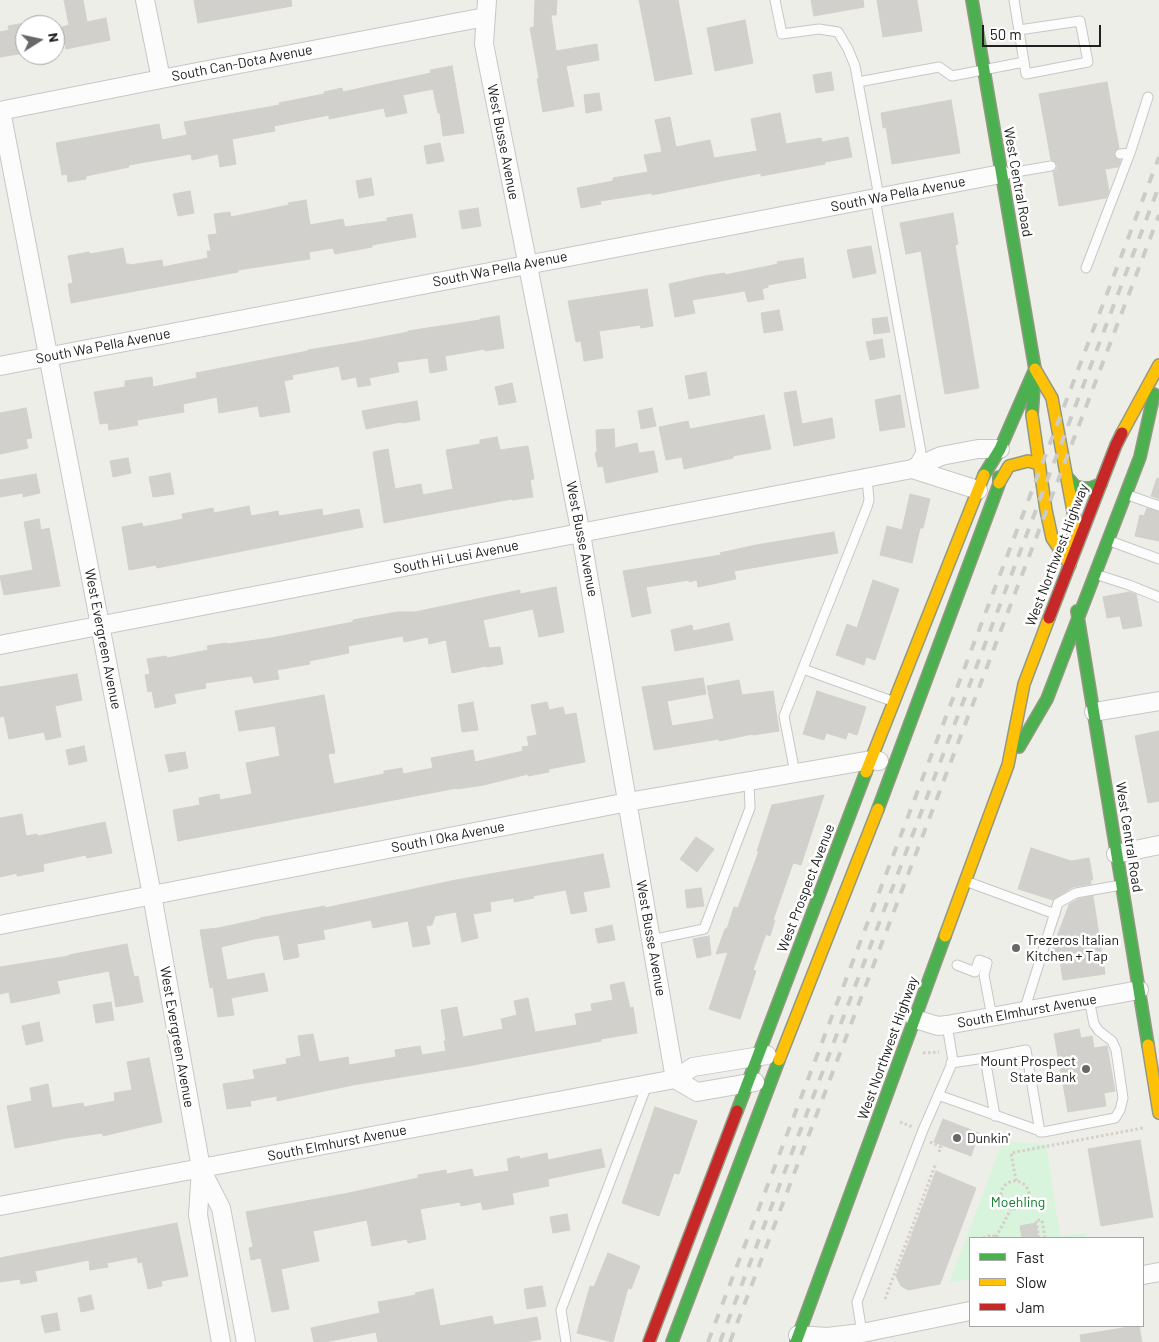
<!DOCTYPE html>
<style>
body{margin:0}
#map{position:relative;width:1159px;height:1342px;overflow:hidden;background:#eeeee9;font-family:Barlow,sans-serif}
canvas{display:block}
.legend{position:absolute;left:969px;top:1237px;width:175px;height:90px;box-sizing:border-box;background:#fff;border:1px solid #a6a6a6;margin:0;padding:6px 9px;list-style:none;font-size:15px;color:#202020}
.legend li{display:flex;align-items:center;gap:10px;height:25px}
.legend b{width:25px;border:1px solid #a6a6a6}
.north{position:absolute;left:15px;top:15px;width:50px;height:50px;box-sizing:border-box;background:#fff;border:1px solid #a6a6a6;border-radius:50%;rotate:80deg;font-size:14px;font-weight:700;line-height:20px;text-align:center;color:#202020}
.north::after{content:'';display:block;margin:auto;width:18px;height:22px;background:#686866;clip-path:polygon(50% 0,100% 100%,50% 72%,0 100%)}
.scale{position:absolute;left:982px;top:25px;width:119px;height:22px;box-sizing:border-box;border:2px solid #202020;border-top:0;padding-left:6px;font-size:15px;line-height:18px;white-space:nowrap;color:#202020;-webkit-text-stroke:4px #fff;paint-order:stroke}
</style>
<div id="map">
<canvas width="1159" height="1342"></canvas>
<ul class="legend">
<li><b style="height:6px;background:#4caf50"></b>Fast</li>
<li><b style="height:6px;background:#ffc107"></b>Slow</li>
<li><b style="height:6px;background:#c62828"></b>Jam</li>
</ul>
<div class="north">N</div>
<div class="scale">50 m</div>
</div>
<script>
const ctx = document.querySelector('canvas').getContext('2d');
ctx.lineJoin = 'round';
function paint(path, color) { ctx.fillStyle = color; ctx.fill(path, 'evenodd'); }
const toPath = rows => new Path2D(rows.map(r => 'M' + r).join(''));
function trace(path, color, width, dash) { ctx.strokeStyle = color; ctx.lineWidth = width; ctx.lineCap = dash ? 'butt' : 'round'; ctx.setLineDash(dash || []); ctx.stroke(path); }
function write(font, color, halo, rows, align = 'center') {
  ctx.font = font + ' Barlow,sans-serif'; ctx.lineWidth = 5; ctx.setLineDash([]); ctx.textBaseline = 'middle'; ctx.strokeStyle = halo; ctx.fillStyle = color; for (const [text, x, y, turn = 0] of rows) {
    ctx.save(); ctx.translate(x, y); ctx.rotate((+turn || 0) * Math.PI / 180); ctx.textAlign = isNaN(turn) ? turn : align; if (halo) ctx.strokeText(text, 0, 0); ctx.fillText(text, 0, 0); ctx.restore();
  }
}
paint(toPath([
 [1003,1141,1046,1144,1060,1236,1086,1233,1087,1238,970,1238,970,1279,949,1283]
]), '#d8f4dd');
const building = toPath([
 [64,0,83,0,87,22,106,18,110,40,66,49,62,27,69,25,64,0],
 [194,0,291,0,292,6,198,23,194,0],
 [535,0,557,0,556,15,551,15,556,51,597,44,599,60,566,66,574,106,543,112,537,79,539,78,530,28,534,27,535,0],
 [639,0,678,0,692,74,655,81,639,0],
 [811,0,863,0,864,7,814,16,811,0],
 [877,0,917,0,922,31,883,37,877,0],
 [745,20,753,63,715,71,707,28,745,20],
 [25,23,25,53,0,57,0,32,9,30,8,26,25,23],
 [452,66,464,133,443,136,440,113,438,113,433,89,403,95,407,113,386,117,384,108,329,119,329,115,274,126,275,131,232,139,236,164,220,167,218,154,192,160,191,154,129,165,129,167,86,176,86,179,68,182,67,174,62,175,56,143,159,124,162,140,187,135,184,122,280,105,279,103,324,94,324,92,342,88,343,92,379,84,431,73,430,70,452,66],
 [831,72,834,90,816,93,813,75,831,72],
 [1107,82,1119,148,1115,151,1114,155,1117,159,1121,160,1118,167,1105,169,1109,191,1106,198,1059,206,1053,172,1057,169,1057,164,1055,162,1051,160,1039,94,1107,82],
 [599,93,602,110,586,113,584,95,599,93],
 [951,100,960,153,892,164,886,127,883,128,881,113,951,100],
 [780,113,786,144,821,138,822,142,848,137,852,157,825,162,825,164,761,176,761,173,652,195,652,193,600,201,601,204,581,208,577,188,613,181,613,178,648,172,644,155,662,152,655,120,670,117,676,147,710,140,714,158,757,151,751,119,780,113],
 [440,143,444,161,427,164,424,146,440,143],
 [371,178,374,195,359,198,356,181,371,178],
 [190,191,194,213,178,216,173,194,190,191],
 [306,200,310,225,343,219,345,227,387,221,387,218,412,214,416,237,372,245,372,247,335,254,333,248,309,252,310,259,238,270,238,272,71,303,68,284,73,283,68,256,89,252,90,254,123,248,126,264,130,264,130,265,162,260,163,267,208,258,207,251,211,251,208,235,217,234,214,214,230,212,231,217,289,205,288,203,306,200],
 [478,208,481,226,462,229,459,211,478,208],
 [953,213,958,244,955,245,979,388,945,394,921,251,906,254,900,223,953,213],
 [871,246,876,273,853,278,847,250,871,246],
 [803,258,806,278,768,285,768,287,762,289,764,299,748,302,745,291,692,300,695,313,675,317,669,284,705,276,725,273,725,275,778,264,777,262,803,258],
 [647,289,653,326,641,328,640,325,599,331,603,358,584,361,581,341,576,342,568,301,647,289],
 [779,310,783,330,764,333,761,313,779,310],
 [499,316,504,348,485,351,485,349,445,356,447,370,430,373,428,358,397,362,399,372,369,378,371,385,358,387,356,377,342,380,339,366,292,375,293,379,284,381,290,412,260,417,258,406,219,413,217,397,183,404,184,412,137,420,138,425,109,430,108,423,100,424,94,392,125,387,125,381,152,377,153,387,197,378,196,373,308,351,308,350,357,342,408,332,408,331,480,320,480,319,499,316],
 [887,317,890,332,874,334,872,319,887,317],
 [882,339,885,357,870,360,866,342,882,339],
 [706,372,710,395,689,399,685,376,706,372],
 [512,383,516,402,499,405,495,387,512,383],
 [796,391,802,424,832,418,835,438,794,446,784,393,796,391],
 [900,395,905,427,880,431,875,400,900,395],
 [417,401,420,420,402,423,401,422,366,429,362,411,417,401],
 [26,408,32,438,26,439,28,448,0,454,0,413,26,408],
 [652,408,656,426,641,429,638,411,652,408],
 [764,415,771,449,733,456,733,458,684,469,682,457,666,460,659,427,688,421,690,429,764,415],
 [614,429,615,448,637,443,639,453,654,451,658,472,606,483,603,466,598,467,595,453,597,452,596,430,614,429],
 [497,437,500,450,528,446,534,479,530,480,533,497,512,500,512,499,384,523,373,452,388,449,395,489,421,484,423,495,453,489,446,450,480,444,480,440,497,437],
 [128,458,131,473,113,477,110,461,128,458],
 [170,473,174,494,153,497,149,477,170,473],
 [36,474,40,493,23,497,23,493,0,497,0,480,36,474],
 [1157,478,1159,479,1159,499,1151,496,1157,478],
 [910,494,930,499,923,528,920,528,912,563,880,555,887,526,902,530,910,494],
 [249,506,251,516,278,511,279,516,322,509,323,516,359,509,363,527,157,568,156,565,129,570,122,527,142,523,143,527,183,519,182,514,213,508,214,513,249,506],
 [1147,508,1159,512,1159,541,1135,536,1140,515,1144,516,1147,508],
 [39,519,41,530,49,528,60,586,4,595,0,576,33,570,24,522,39,519],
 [834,532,838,553,734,571,736,579,698,587,697,580,689,582,689,580,646,587,651,613,632,617,623,571,721,555,720,553,756,545,834,532],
 [873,580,899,589,875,660,866,657,864,665,836,655,847,624,857,628,873,580],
 [556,587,564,632,539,637,533,609,483,620,489,648,500,647,503,664,487,667,486,666,452,673,446,640,429,644,428,637,404,642,403,636,348,646,349,653,309,661,310,664,277,670,279,679,254,683,252,676,205,683,206,688,174,694,176,703,155,708,152,691,148,692,145,675,150,674,147,659,166,656,167,658,208,650,207,646,227,643,228,644,271,638,353,622,353,620,397,612,415,612,520,590,520,594,556,587],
 [1129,592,1136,594,1142,626,1123,629,1120,616,1107,618,1103,597,1129,592],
 [729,623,733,640,675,651,671,630,692,625,693,631,729,623],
 [77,674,82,700,55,706,61,737,46,740,44,732,9,739,4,716,0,717,0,687,77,674],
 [703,678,706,694,667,701,672,726,714,719,707,686,739,680,742,695,773,691,779,731,753,735,753,734,719,741,719,739,654,750,642,687,703,678],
 [817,691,866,707,857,735,848,732,846,739,826,733,824,740,803,734,817,691],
 [324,695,335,753,328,754,334,784,384,774,384,771,402,768,403,774,433,768,431,758,473,750,475,762,523,751,522,747,529,746,527,737,537,735,531,705,547,702,549,710,563,707,565,715,576,713,585,762,549,769,549,772,528,776,528,774,484,785,457,789,457,788,178,841,173,810,200,805,199,798,219,794,220,800,252,794,246,763,280,756,275,726,239,731,235,711,324,695],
 [473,702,478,730,462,732,458,705,473,702],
 [1159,731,1159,801,1148,803,1135,736,1159,731],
 [84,746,87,761,69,765,66,750,84,746],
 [185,752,188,768,169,772,165,755,185,752],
 [824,795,801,865,793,863,773,920,775,920,770,936,766,934,753,970,756,971,740,1019,709,1009,728,952,716,954,725,929,727,929,734,907,738,908,759,851,757,851,772,805,824,795],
 [22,814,26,836,37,834,38,836,105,822,112,853,87,858,86,855,43,864,44,871,17,876,17,873,0,877,0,818,22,814],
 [696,837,714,849,697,872,680,859,696,837],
 [1031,848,1071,861,1089,858,1093,880,1090,880,1091,884,1073,887,1053,900,1018,889,1031,848],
 [603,854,610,887,583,892,587,911,571,914,566,890,533,896,534,898,514,902,514,898,490,902,491,911,473,914,478,938,462,942,456,912,435,916,432,925,426,926,430,944,413,947,408,921,373,928,371,920,323,930,325,939,297,944,299,957,284,960,279,935,254,939,221,947,227,980,264,973,268,991,231,998,234,1015,218,1017,213,987,210,988,200,930,218,928,260,919,260,918,325,906,325,908,456,880,603,854],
 [701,888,704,906,687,908,685,890,701,888],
 [1093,896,1105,974,1063,980,1059,955,1050,955,1069,905,1068,905,1078,899,1093,896],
 [612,925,615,940,598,943,595,929,612,925],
 [709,936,711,955,697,958,693,939,709,936],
 [127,944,134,977,138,976,143,1002,116,1007,109,971,57,981,60,993,32,999,11,1003,9,992,0,994,0,967,69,956,69,955,127,944],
 [624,982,630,1008,633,1007,637,1033,601,1039,601,1041,468,1066,353,1085,277,1101,277,1096,250,1101,251,1106,227,1109,223,1084,255,1079,253,1070,287,1064,286,1059,301,1056,298,1036,313,1034,319,1062,348,1057,349,1065,396,1057,395,1050,420,1046,422,1055,446,1051,444,1041,446,1041,441,1010,457,1007,463,1037,503,1029,501,1019,517,1015,514,1001,528,998,535,1032,577,1025,575,1014,592,1011,591,1004,613,1000,610,985,624,982],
 [111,1002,114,1020,96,1023,93,1005,111,1002],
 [39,1022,43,1041,26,1045,22,1026,39,1022],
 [1079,1029,1081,1038,1092,1036,1094,1048,1107,1046,1115,1091,1104,1093,1106,1106,1068,1112,1054,1034,1079,1029],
 [149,1058,162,1122,103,1136,103,1133,67,1138,15,1148,7,1106,32,1101,30,1088,48,1084,52,1108,83,1103,84,1107,115,1101,114,1093,132,1090,127,1062,149,1058],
 [655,1107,697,1121,679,1174,674,1173,659,1216,622,1203,655,1107],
 [943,1119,979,1133,971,1156,934,1142,943,1119],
 [1140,1140,1153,1217,1101,1226,1088,1149,1140,1140],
 [601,1149,605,1167,548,1179,549,1186,512,1193,514,1204,483,1210,481,1202,461,1206,460,1202,420,1209,426,1239,408,1243,407,1239,372,1246,367,1220,313,1231,319,1261,281,1269,289,1309,272,1312,261,1258,251,1260,249,1248,253,1247,246,1212,349,1193,418,1178,418,1175,446,1170,447,1174,472,1169,474,1177,509,1171,507,1159,519,1156,520,1159,547,1153,548,1160,601,1149],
 [936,1171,976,1188,940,1284,908,1290,901,1286,896,1276,936,1171],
 [567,1214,570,1230,553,1233,550,1217,567,1214],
 [177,1223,188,1276,161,1281,162,1286,148,1289,142,1262,138,1263,137,1257,107,1263,108,1267,90,1270,89,1260,35,1271,37,1281,21,1284,20,1279,0,1282,0,1258,177,1223],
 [1036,1223,1038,1238,1022,1238,1020,1226,1036,1223],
 [608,1253,640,1266,631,1289,628,1288,613,1342,577,1333,590,1286,594,1287,608,1253],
 [542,1286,546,1306,527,1309,524,1289,542,1286],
 [433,1289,440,1326,492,1316,494,1325,537,1317,541,1339,526,1342,378,1342,376,1332,325,1342,314,1342,311,1328,380,1313,378,1302,416,1295,415,1293,433,1289],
 [91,1295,94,1309,81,1312,78,1298,91,1295],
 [57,1313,60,1330,45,1333,41,1316,57,1313],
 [1135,1326,1139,1326,1142,1342,1081,1342,1080,1335,1135,1326]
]);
paint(building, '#d1d0cc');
trace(building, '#d1d0cb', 1);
const lane = toPath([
 [775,0,782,34,819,29,838,32,848,49,855,66,879,197],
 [1014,0,1024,62],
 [858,82,939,67,952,76,1024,62,1026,74,1088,62,1080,21,1019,30],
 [1120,154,1130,153,1148,97],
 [1004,174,1051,166],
 [875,198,921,452,913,466],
 [1086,268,1130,153],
 [1128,495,1159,506],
 [1110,541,1159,559],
 [1098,575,1129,585,1159,597],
 [803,669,892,701],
 [795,773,784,716,867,507,869,500,867,478],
 [968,882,1055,914],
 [651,940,704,929,750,808,749,781],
 [957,965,975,972,979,960,987,963,984,975,992,1017],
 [1024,1011,1058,903,1076,893,1121,885],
 [951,1063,985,1058],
 [938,1095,1043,1132,1115,1118,1120,1110,1123,1098,1116,1050,1112,1041,1099,1031,1094,1024,1089,999],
 [995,1116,985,1058,1026,1050,1040,1132],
 [862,1333,857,1302,923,1130,953,1061,947,1025],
 [566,1342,561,1310,647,1085]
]);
const street = toPath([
 [145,0,161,79],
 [487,0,484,44,581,534,675,1079],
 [0,111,161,79,485,17],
 [1,111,152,895,201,1168,198,1215,221,1342],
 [0,366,1001,174],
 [912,469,978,490],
 [0,645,912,469,941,456,978,449,1000,449],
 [1094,712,1159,701],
 [1116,854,1159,845],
 [0,925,628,802,871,760,879,761],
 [915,1019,938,1026,947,1025,1139,990],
 [675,1079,697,1092,755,1082],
 [201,1169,221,1208,246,1342],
 [0,1206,675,1079,693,1067,767,1055],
 [1143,1275,1159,1272],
 [798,1335,827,1337,862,1333,970,1311]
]);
const fast = toPath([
 [972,0,1035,369,1032,415],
 [984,475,1000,449,1035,369],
 [1067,477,1075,486,1083,488,1090,488,1101,484],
 [1077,611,1148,1045],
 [1019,747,1047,699,1140,457,1154,394],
 [878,809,999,484,999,477],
 [737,1111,866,772],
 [672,1342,779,1060],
 [796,1342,945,936]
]);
const slow = toPath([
 [1035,369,1052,398,1075,522,1071,550],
 [1032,415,1046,510,1052,538,1070,565],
 [1122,433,1159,365],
 [999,483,1009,466,1028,461,1039,464],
 [866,772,984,475],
 [945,936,1008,765,1024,684,1049,618],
 [1148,1045,1159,1113],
 [779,1060,878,809]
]);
const jam = toPath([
 [1049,618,1116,445,1122,433],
 [649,1342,737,1111]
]);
trace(lane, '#c7c7c5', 11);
trace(street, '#c7c7c5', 20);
trace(fast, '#939981', 14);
trace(slow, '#939981', 14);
trace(jam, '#939981', 14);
trace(toPath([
 [923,1053,939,1052],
 [900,1122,913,1127],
 [930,1142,941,1147,939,1152],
 '1001 1195a14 14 0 1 1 28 0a14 14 0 1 1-28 0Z',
 [1016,1181,1011,1153,1143,1128],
 [996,1237,1011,1209],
 [983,1238,992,1235,998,1238],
 [1039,1238,1036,1220,1042,1220,1045,1238],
 [885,1299,936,1163]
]), '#d7cdc9', 3, [2.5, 2.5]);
trace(lane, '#fcfcfc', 9);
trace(street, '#fcfcfc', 18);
trace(fast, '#4caf50', 11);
trace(slow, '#ffc107', 11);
trace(jam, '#c62828', 11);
trace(toPath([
 [708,1342,1159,157],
 [720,1342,1159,186],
 [730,1342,1159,215]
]), '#cbcbca', 4, [10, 10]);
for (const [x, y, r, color] of [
 [1016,948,5,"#686866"],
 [1086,1069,5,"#686866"],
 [957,1138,5,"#686866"]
]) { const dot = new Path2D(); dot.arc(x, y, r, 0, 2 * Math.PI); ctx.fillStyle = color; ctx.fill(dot); trace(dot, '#fff', 2); }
write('14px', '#202020', '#fff', [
 ["South Can-Dota Avenue",242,63,-11],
 ["West Busse Avenue",503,142,79],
 ["West Central Road",1018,182,80],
 ["South Wa Pella Avenue",898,194,-11],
 ["South Wa Pella Avenue",500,269,-11],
 ["South Wa Pella Avenue",103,346,-11],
 ["West Busse Avenue",582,539,79],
 ["West Northwest Highway",1057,555,-69],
 ["South Hi Lusi Avenue",456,557,-11],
 ["West Evergreen Avenue",103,639,79],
 ["South I Oka Avenue",448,837,-11],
 ["West Central Road",1129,837,81],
 ["West Prospect Avenue",806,888,-69],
 ["West Busse Avenue",651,938,80],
 ["South Elmhurst Avenue",1027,1011,-10],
 ["West Evergreen Avenue",177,1037,80],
 ["West Northwest Highway",888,1048,-70],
 ["South Elmhurst Avenue",337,1143,-11]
]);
write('14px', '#202020', '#fff', [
 ["Trezeros Italian",1026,940],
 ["Kitchen + Tap",1026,956],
 ["Mount Prospect",1076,1061,"right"],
 ["State Bank",1076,1077,"right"],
 ["Dunkin'",967,1138]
], 'left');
write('14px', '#107d2c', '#fff', [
 ["Moehling",1018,1202]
]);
</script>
